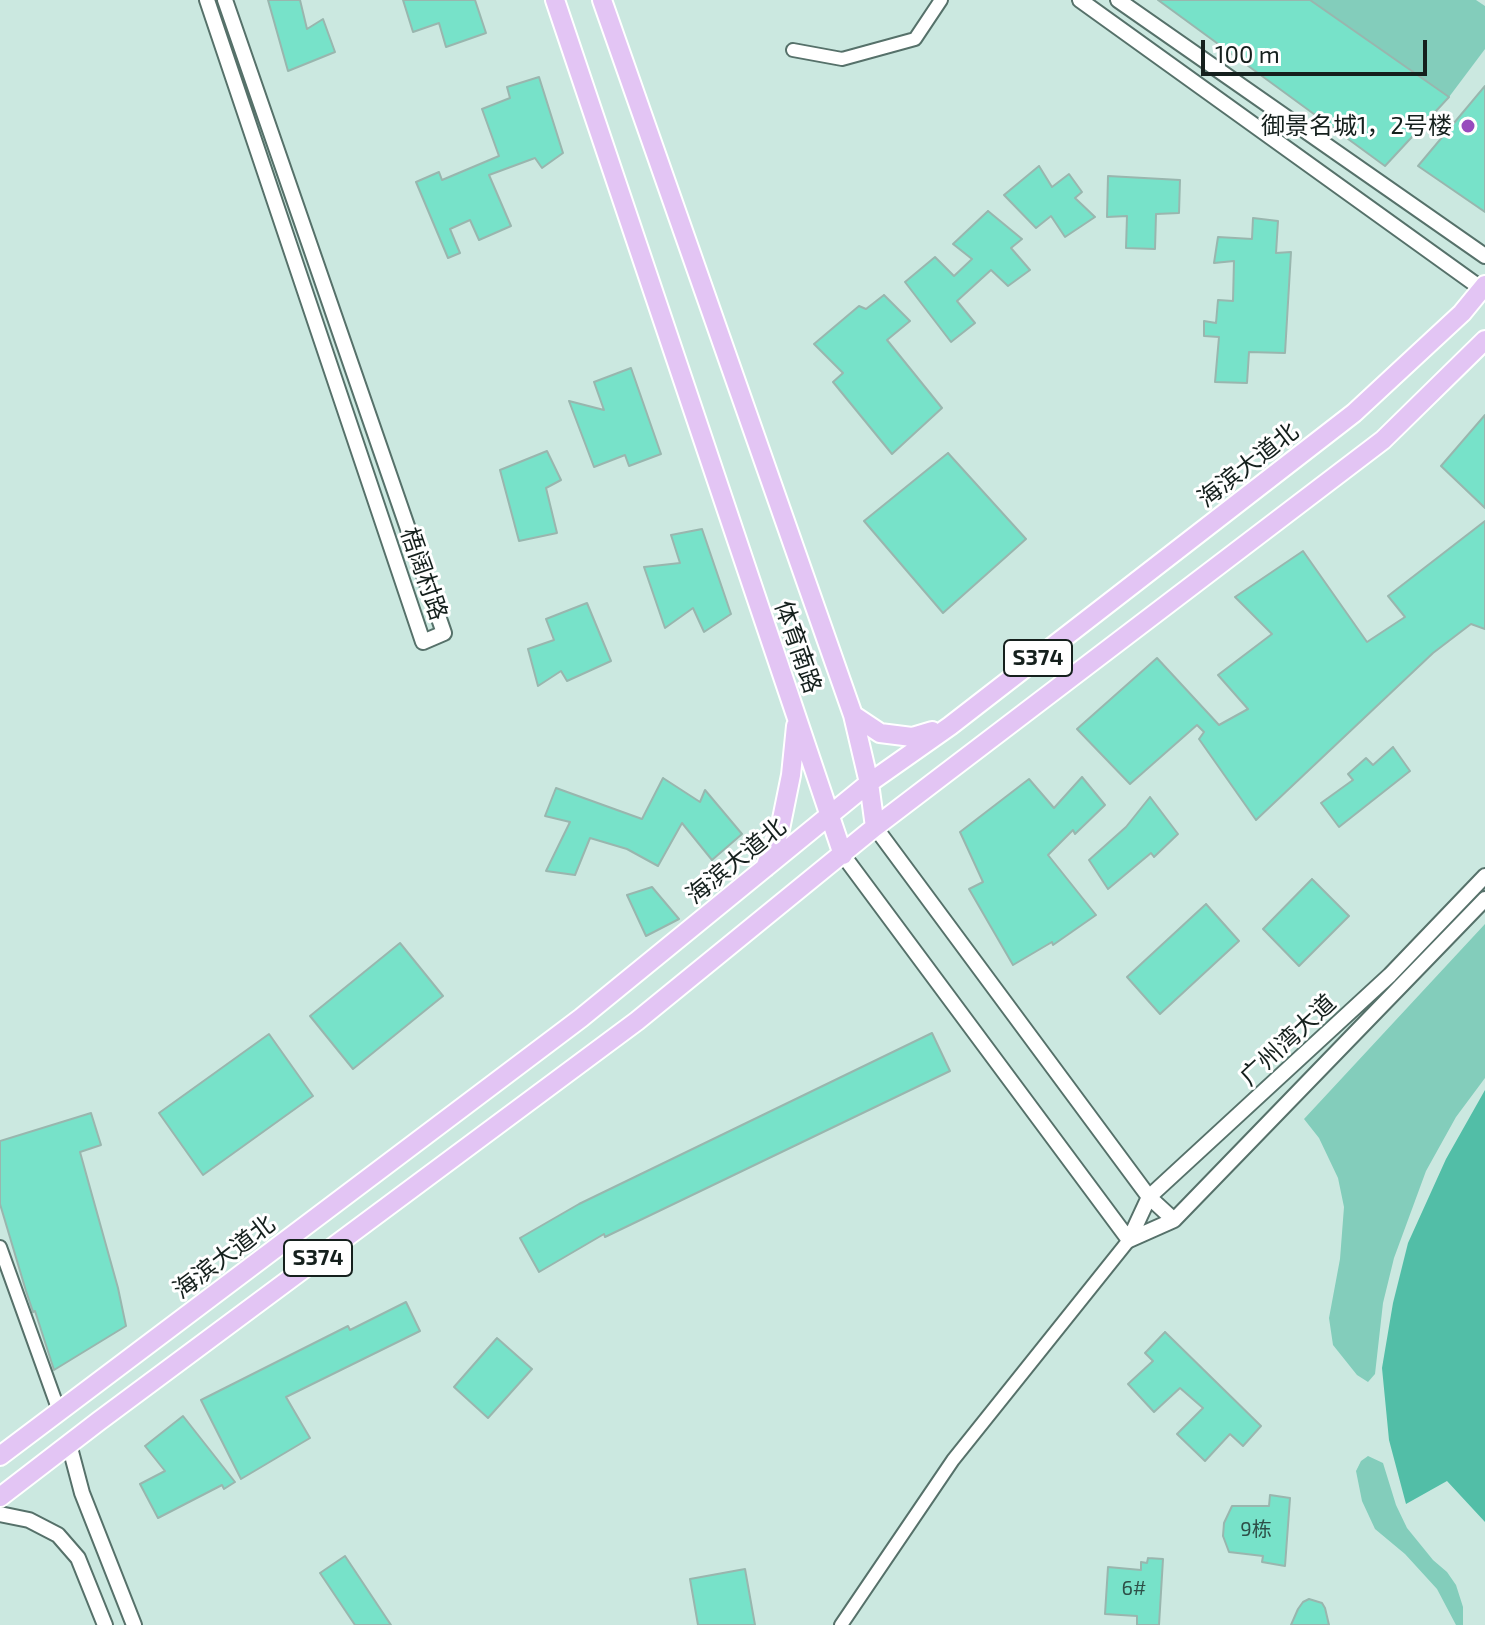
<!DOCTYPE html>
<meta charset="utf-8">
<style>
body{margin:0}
#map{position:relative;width:1485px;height:1625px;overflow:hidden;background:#cbe8e0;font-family:"Exo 2",sans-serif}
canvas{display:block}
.scale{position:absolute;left:1201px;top:40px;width:226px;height:36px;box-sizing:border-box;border:4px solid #15201d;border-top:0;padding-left:10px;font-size:24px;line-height:28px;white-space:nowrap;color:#15201d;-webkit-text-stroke:6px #fff;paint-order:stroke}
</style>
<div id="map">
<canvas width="1485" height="1625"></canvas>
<div class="scale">100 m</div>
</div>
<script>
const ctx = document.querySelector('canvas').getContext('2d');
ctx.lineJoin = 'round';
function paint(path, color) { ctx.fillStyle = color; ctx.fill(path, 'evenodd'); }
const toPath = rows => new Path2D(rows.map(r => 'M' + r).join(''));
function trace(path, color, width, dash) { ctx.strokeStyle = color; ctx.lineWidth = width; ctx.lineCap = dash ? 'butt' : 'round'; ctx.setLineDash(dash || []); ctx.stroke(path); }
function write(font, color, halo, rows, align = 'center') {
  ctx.font = font + ' "Exo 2","Noto Sans SC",sans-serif'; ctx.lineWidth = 6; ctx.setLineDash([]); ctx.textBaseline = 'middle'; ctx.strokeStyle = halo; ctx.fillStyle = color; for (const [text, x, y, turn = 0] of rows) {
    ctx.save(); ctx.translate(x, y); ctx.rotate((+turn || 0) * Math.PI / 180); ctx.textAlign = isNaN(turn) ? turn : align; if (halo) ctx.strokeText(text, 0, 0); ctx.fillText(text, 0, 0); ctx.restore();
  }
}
paint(toPath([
 [1307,0,1476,0,1485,6,1485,49,1449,97],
 [1485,924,1485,1078,1456,1117,1426,1171,1394,1258,1383,1303,1375,1374,1368,1382,1357,1375,1333,1345,1329,1318,1340,1259,1344,1207,1338,1178,1319,1138,1304,1119],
 [1368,1456,1383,1463,1396,1505,1407,1528,1433,1560,1447,1572,1456,1585,1463,1607,1463,1625,1456,1625,1437,1589,1405,1554,1375,1529,1362,1501,1356,1471,1361,1461]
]), '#83cdbb');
paint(toPath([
 [1485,1090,1485,1522,1447,1481,1406,1504,1389,1440,1382,1368,1393,1303,1408,1243,1446,1159]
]), '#52bea7');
const building = toPath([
 [268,0,300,0,307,29,323,19,335,52,288,71,268,0],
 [403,0,475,0,486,33,446,47,439,23,413,32,403,0],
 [1158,0,1310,0,1449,97,1385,166,1158,0],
 [539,77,563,153,542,168,535,158,489,175,511,226,479,240,470,220,450,229,460,253,448,258,416,182,439,172,442,180,499,156,482,109,510,98,507,87,539,77],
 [1485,86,1485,212,1418,166,1485,86],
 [1039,166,1052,187,1069,174,1082,192,1075,198,1095,217,1065,237,1051,216,1036,228,1004,195,1039,166],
 [1108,176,1180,180,1179,213,1156,214,1155,249,1126,248,1127,216,1107,217,1108,176],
 [988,211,1022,239,1011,248,1030,270,1008,286,991,270,957,301,975,323,951,342,905,282,935,257,954,276,972,259,953,244,988,211],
 [1253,218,1278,221,1276,253,1291,252,1285,353,1249,352,1247,383,1215,382,1219,337,1204,336,1204,321,1216,323,1218,300,1233,301,1234,261,1214,263,1218,237,1252,239,1253,218],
 [884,295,910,321,887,340,942,408,892,454,833,382,843,373,814,344,859,306,866,309,884,295],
 [631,368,661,454,629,466,625,455,594,467,569,401,604,410,594,382,631,368],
 [1485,415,1485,508,1441,466,1485,415],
 [547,451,561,480,546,488,557,533,519,541,500,470,547,451],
 [948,453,1026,539,943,613,864,521,948,453],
 [1485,521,1485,629,1471,624,1433,653,1256,820,1199,739,1204,732,1197,725,1130,784,1077,729,1157,658,1219,725,1248,709,1218,675,1272,634,1235,597,1303,551,1367,642,1405,617,1388,596,1485,521],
 [702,529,731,614,704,632,693,608,665,628,644,567,680,563,671,535,702,529],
 [587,603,611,661,567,681,561,671,538,686,528,649,554,640,546,619,587,603],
 [1393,747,1410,771,1339,827,1321,803,1353,780,1348,774,1366,758,1373,765,1393,747],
 [1082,777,1105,805,1075,834,1073,830,1048,855,1096,915,1053,945,1052,942,1013,965,969,889,983,882,960,832,1029,779,1054,808,1082,777],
 [663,778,700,802,705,790,742,834,712,860,682,823,658,866,627,849,590,838,575,875,546,871,570,822,545,816,556,788,642,819,663,778],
 [1150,797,1178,834,1154,857,1151,853,1108,889,1089,860,1126,827,1150,797],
 [1312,879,1349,916,1299,966,1263,929,1312,879],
 [652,887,679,919,646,936,627,895,652,887],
 [1206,904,1239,941,1160,1014,1127,977,1206,904],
 [400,943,443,996,353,1069,310,1016,400,943],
 [932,1033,950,1071,605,1237,604,1234,539,1272,520,1238,579,1204,932,1033],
 [269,1034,313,1096,203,1175,159,1113,269,1034],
 [91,1113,101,1145,80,1152,118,1288,126,1326,54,1370,35,1311,33,1312,26,1291,0,1204,0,1141,91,1113],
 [406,1302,420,1331,286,1397,310,1438,241,1479,201,1400,348,1326,350,1330,406,1302],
 [1165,1332,1261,1426,1243,1446,1230,1434,1205,1461,1177,1434,1203,1408,1180,1388,1154,1412,1128,1384,1153,1361,1145,1353,1165,1332],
 [497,1338,532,1369,488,1418,454,1387,497,1338],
 [183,1416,235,1482,224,1489,222,1485,158,1518,140,1484,165,1471,145,1446,183,1416],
 [1270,1495,1290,1498,1285,1566,1262,1562,1263,1556,1229,1552,1223,1536,1224,1523,1232,1506,1269,1506,1270,1495],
 [345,1556,391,1625,355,1625,320,1573,345,1556],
 [1148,1558,1163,1559,1159,1625,1137,1625,1137,1616,1105,1614,1108,1567,1141,1570,1141,1562,1147,1563,1148,1558],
 [745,1569,755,1625,698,1625,690,1579,745,1569],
 [1309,1599,1322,1603,1325,1608,1329,1625,1291,1625,1298,1609,1303,1602,1309,1599]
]);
paint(building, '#77e2c9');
trace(building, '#99b6ae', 2);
const minor = toPath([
 [793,50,842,59,915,39,941,0],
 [0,1247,59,1411],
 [841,1625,953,1460,1129,1240]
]);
const tertiary = toPath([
 [207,0,423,642,444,633,225,0],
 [1080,0,1482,289],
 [1118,0,1485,256],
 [875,827,1149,1197,1174,1220],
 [843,855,1129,1240],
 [1129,1240,1149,1197,1390,975,1485,876],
 [1129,1240,1174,1220,1485,899],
 [69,1444,82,1493,134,1625],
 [0,1514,29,1520,58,1535,78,1558,105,1625]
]);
const primary = toPath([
 [555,0,843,855],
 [602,0,853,715,869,783,875,827],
 [853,715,880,733,912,737,932,731],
 [765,868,780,829,791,775,796,726],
 [0,1456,581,1018,869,783,950,726,1354,413,1462,313,1485,285],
 [0,1497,99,1421,637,1021,875,827,1383,440,1485,340]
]);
trace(minor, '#56716a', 16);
trace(tertiary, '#56716a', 18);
trace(primary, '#fff', 22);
trace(minor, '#fff', 12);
trace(tertiary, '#fff', 14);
trace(primary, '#e3c5f4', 18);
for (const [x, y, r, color] of [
 [1468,126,8,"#984bbd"]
]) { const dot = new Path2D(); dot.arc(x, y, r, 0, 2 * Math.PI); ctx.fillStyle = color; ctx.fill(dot); trace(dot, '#fff', 3); }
write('20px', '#2e5048', null, [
 ["9栋",1256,1529],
 ["6#",1134,1588]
]);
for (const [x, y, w] of [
 [1038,658,68],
 [318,1258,68]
]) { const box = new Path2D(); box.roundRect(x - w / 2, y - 18, w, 36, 6); ctx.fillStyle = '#fff'; ctx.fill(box); trace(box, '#15201d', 2); }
write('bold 22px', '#15201d', null, [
 ["S374",1038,658],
 ["S374",318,1258]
]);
write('24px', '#15201d', '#fff', [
 ["御景名城1，2号楼",1452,126]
], 'right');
write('24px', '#15201d', '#fff', [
 ["海滨大道北",1248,465,-38],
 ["梧阔村路",424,574,71],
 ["体育南路",798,647,71],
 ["海滨大道北",736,861,-39],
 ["广州湾大道",1288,1040,-43],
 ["海滨大道北",224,1257,-37]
]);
</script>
